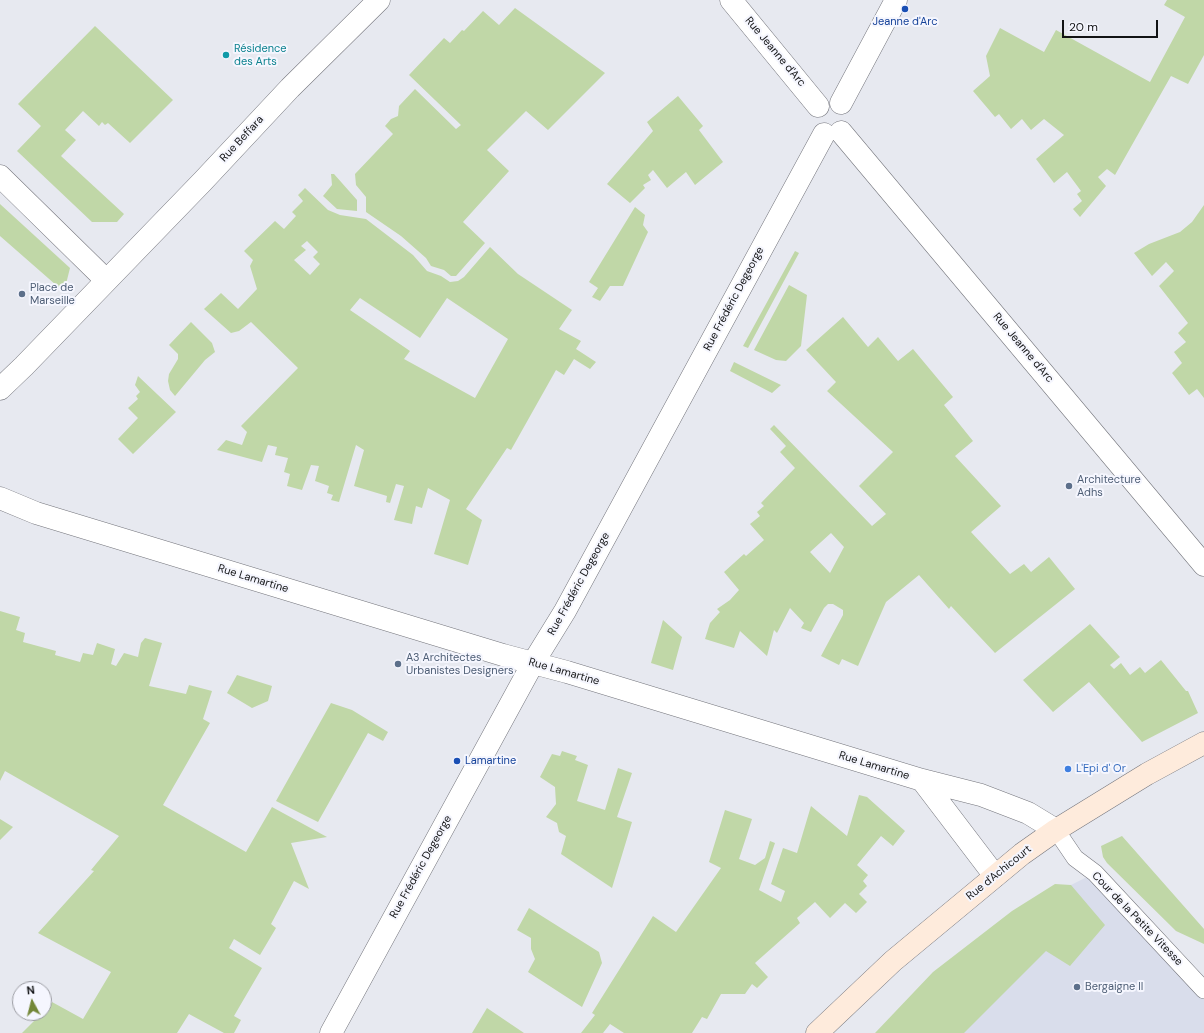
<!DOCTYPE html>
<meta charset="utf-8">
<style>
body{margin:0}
#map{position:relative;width:1204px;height:1033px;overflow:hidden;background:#e7e9f0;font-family:"DM Sans",sans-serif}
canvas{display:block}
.north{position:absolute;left:12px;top:981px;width:40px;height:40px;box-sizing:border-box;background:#f5f6fe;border:1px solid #9a9ba1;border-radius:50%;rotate:353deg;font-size:11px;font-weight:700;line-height:16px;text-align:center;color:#121315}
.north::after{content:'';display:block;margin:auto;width:14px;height:18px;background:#738737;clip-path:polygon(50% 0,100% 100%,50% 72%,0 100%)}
.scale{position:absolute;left:1062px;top:20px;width:96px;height:18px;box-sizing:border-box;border:2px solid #121315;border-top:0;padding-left:5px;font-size:12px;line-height:14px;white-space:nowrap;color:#121315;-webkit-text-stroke:3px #f5f6fe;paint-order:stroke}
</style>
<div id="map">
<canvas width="1204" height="1033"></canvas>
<div class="north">N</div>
<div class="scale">20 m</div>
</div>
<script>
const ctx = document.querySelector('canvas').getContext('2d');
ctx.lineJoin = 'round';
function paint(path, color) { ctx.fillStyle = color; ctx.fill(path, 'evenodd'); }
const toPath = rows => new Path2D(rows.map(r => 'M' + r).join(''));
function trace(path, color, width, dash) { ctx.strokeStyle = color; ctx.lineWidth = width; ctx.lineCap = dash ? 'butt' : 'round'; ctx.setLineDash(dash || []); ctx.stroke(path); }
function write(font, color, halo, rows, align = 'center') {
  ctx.font = font + ' "DM Sans",sans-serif'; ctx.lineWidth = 4; ctx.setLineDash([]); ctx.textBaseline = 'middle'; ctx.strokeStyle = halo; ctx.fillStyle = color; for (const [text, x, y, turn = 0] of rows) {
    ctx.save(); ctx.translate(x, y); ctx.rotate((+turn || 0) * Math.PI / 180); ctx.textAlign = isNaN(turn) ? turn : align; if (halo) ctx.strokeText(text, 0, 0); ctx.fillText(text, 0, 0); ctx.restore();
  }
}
paint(toPath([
 [1095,873,1204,990,1204,1033,906,1033,1071,901,1071,885]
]), '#d9ddeb');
paint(toPath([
 [1167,0,1204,0,1204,55,1188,84,1171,76,1115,175,1107,169,1098,177,1106,186,1080,217,1073,209,1082,201,1077,194,1081,191,1067,172,1054,183,1036,159,1064,135,1044,119,1031,130,1022,119,1011,129,999,114,995,117,973,91,990,76,986,56,1000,28,1044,52,1056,30,1150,82,1185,17,1164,5],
 [515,8,605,73,548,130,526,111,487,150,509,171,463,222,485,243,456,276,451,276,444,270,431,266,426,258,401,236,366,212,366,197,356,185,355,174,393,134,385,126,391,119,398,116,399,106,415,89,456,129,461,125,409,75,444,38,450,43,462,30,464,31,483,11,499,25],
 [95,26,173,100,130,143,108,123,105,125,102,122,99,126,83,111,65,130,76,140,61,156,124,214,117,222,92,222,17,151,41,126,18,104],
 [678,96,703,126,699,130,723,162,695,185,686,172,667,188,653,170,648,175,651,180,643,185,645,188,630,203,607,184,653,131,647,122],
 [331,174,334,174,357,200,357,211,337,209,323,196,332,185],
 [305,188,328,210,340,215,366,219,413,255,427,271,441,276,450,282,458,281,464,277,490,247,518,274,572,310,559,329,581,341,576,349,596,362,590,369,574,359,564,375,556,370,511,450,507,448,466,509,482,520,468,565,434,554,450,500,428,488,422,508,416,506,412,524,394,520,404,486,396,484,390,503,386,502,387,496,354,486,364,450,356,445,339,502,331,500,333,495,327,493,329,486,315,481,319,466,311,465,302,490,287,486,290,474,284,472,288,458,275,455,277,447,268,445,262,462,217,450,226,440,242,445,247,432,241,426,298,368,251,322,239,331,231,333,204,309,221,293,238,309,257,289,250,266,253,260,244,251,275,221,284,229,296,216,292,212,303,201,298,195],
 [307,241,318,252,313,257,320,264,310,275,294,260,306,250,301,246],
 [360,298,420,338,447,298,508,339,475,398,404,359,410,351,350,310],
 [0,204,70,268,64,292,0,236],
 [1204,205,1204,398,1197,389,1189,395,1172,373,1182,363,1174,352,1186,342,1178,333,1188,323,1159,286,1174,271,1166,262,1152,276,1134,253,1149,244,1180,232,1192,222],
 [635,207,645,215,643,225,648,232,623,286,610,286,600,301,592,297,598,288,589,282],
 [795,251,799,253,748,348,743,346],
 [789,285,807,295,801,346,786,361,776,360,754,350],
 [843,317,868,347,878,337,898,361,913,349,953,397,944,405,973,441,955,456,1001,506,971,532,1010,574,1024,564,1031,572,1049,557,1075,589,995,653,951,606,949,609,919,575,886,602,858,666,842,659,839,665,821,656,843,615,843,610,833,604,828,604,824,608,811,632,801,628,804,623,790,608,777,633,774,630,767,656,740,631,734,648,705,639,710,623,720,612,717,609,730,600,739,590,724,572,744,554,746,556,764,540,750,524,760,516,757,512,764,506,761,503,795,468,780,452,786,446,770,429,774,425,872,526,886,514,859,486,893,452,827,391,836,382,806,350],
 [831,533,844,547,830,573,810,552],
 [191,322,212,343,215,352,205,360,175,396,170,390,168,381,169,374,178,359,178,354,169,345],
 [734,362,781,385,772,393,730,371],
 [138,376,176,412,133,454,118,439,138,418,128,408,138,399,136,396,140,392,135,385],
 [0,611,20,617,16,630,25,633,23,642,56,651,55,655,80,662,83,653,93,655,97,643,115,649,111,664,116,666,124,653,138,657,141,643,145,638,162,643,149,686,186,694,189,685,212,691,203,719,210,723,163,805,246,852,272,807,327,837,291,843,309,889,294,881,271,924,276,928,260,955,234,939,229,948,262,968,234,1016,241,1020,234,1033,224,1033,189,1014,177,1033,22,1033,42,1013,44,1013,44,1010,52,1002,83,1019,111,972,38,933,94,871,91,870,119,836,5,771,0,781],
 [663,620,682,637,673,670,651,663],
 [1090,624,1120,657,1110,665,1114,669,1121,663,1130,675,1140,667,1145,673,1161,660,1186,691,1188,691,1198,713,1142,742,1089,682,1053,712,1023,680],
 [237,675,272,686,268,701,252,708,227,693],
 [331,703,352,710,388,732,383,741,368,733,318,822,276,801],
 [562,751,577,756,575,760,588,765,577,801,605,810,618,768,632,773,617,817,632,822,612,888,561,854,566,836,559,832,557,823,546,817,556,804,555,787,540,777,552,754,560,756],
 [859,795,867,797,905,831,893,846,881,836,857,865,868,875,863,881,867,886,859,894,867,902,856,913,845,903,830,918,815,902,797,918,800,923,755,963,768,977,757,988,752,984,745,994,721,994,707,1019,702,1017,692,1033,624,1033,610,1024,603,1033,581,1033,595,1015,592,1013,653,916,676,932,721,868,709,862,725,810,752,819,739,859,755,865,765,858,770,841,775,843,759,890,781,902,785,891,771,884,783,848,797,853,811,806,847,836],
 [0,819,13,827,0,840],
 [1122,836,1204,929,1204,944,1176,931,1107,863,1103,857,1101,846],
 [1055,884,1071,885,1105,925,1070,966,1046,951,964,1033,875,1033,933,972,1012,911],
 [529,908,599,952,602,963,582,1007,528,972,535,959,531,949,531,938,517,930],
 [487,1008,524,1033,472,1033]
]), '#c0d7a7');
const lane = toPath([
 [1056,830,1075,858,1095,873,1204,990]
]);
const street = toPath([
 [731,0,818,106],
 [841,103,896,0],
 [841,132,1204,565],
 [0,176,106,280],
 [0,389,24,366,203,181,290,88,379,0],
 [0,498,36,513,503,655,567,672,922,780,981,795,1028,813,1056,830],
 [922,780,995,876],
 [331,1033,533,663,565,611,824,134]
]);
const secondary = toPath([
 [817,1033,893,961,1022,854,1056,830,1147,774,1204,743]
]);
trace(lane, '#74757c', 18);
trace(street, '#74757c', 23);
trace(secondary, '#74757c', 23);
trace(lane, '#fff', 17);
trace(street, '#fff', 22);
trace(secondary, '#feebdc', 22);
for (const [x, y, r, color] of [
 [905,9,4,"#1a4fb4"],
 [226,55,4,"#0f9aa8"],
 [22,294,4,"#5c6f8a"],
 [1069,486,4,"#5c6f8a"],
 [398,664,4,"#5c6f8a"],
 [457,761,4,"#1a4fb4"],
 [1068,769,4,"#3f7fe0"],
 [1077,987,4,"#5c6f8a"]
]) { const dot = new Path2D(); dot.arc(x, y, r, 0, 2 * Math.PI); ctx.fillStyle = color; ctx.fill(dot); trace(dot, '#f5f6fe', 1.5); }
write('11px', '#164399', '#f5f6fe', [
 ["Jeanne d'Arc",905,22],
 ["Lamartine",465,761,"left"]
]);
write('11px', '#0d838f', '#f5f6fe', [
 ["Résidence",234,49],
 ["des Arts",234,62]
], 'left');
write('11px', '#121315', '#f5f6fe', [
 ["Rue Jeanne d'Arc",775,52,50],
 ["Rue Beffara",242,139,-47],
 ["Rue Frédéric Degeorge",734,299,-62],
 ["Rue Jeanne d'Arc",1023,348,50],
 ["Rue Lamartine",253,579,17],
 ["Rue Frédéric Degeorge",579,584,-61],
 ["Rue Lamartine",564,672,16],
 ["Rue Lamartine",874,766,17],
 ["Rue Frédéric Degeorge",421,867,-61],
 ["Rue d'Achicourt",999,873,-39],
 ["Cour de la Petite Vitesse",1137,919,46]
]);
write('11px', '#4e5e75', '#f5f6fe', [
 ["Place de",30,288],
 ["Marseille",30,301],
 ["Architecture",1077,480],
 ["Adhs",1077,493],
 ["A3 Architectes",406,658],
 ["Urbanistes Designers",406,671],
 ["Bergaigne II",1085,987]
], 'left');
write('11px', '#366cbe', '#f5f6fe', [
 ["L'Epi d' Or",1076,769]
], 'left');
</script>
